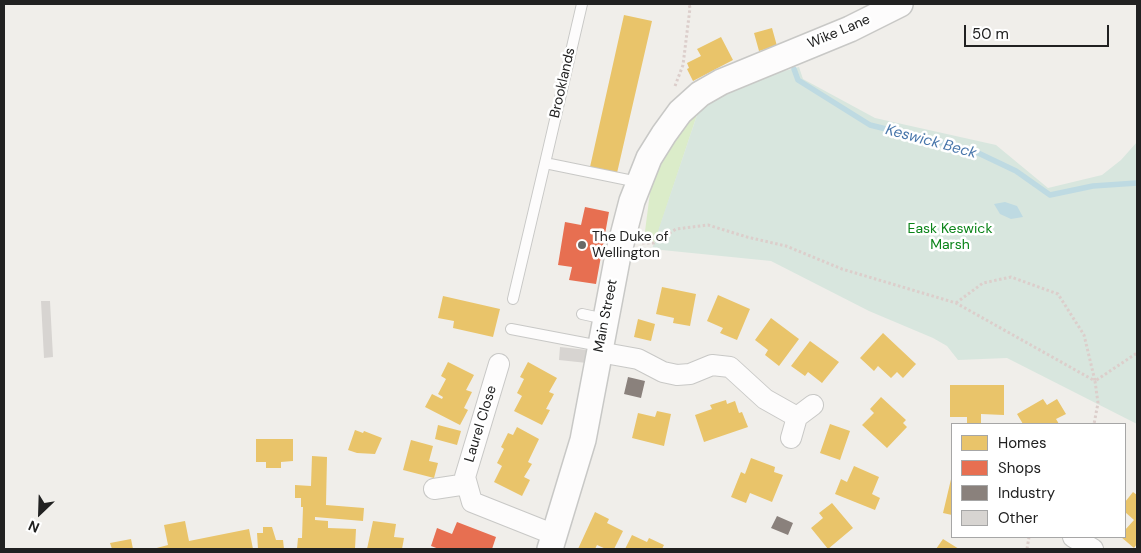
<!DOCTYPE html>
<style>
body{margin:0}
#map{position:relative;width:1141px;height:553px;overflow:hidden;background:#f0eeea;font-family:"DM Sans",sans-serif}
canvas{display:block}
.frame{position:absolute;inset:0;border:5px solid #212121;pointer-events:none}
.legend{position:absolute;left:951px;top:423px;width:175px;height:115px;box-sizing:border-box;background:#fff;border:1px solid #a6a6a6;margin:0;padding:6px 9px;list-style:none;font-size:15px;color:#212121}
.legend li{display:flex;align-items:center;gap:10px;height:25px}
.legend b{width:25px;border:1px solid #a6a6a6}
.north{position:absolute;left:15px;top:488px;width:50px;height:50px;-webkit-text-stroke:4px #fff;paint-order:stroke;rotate:204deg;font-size:14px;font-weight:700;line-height:20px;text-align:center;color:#212121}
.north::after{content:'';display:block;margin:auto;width:18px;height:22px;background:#212121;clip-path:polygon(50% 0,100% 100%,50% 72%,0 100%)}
.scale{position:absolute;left:964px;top:25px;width:145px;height:22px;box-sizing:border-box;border:2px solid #212121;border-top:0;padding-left:6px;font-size:15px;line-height:18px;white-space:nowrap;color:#212121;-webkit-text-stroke:4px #fff;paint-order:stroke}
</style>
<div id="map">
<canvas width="1141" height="553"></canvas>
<div class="frame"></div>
<ul class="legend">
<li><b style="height:14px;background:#e9c46a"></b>Homes</li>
<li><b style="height:14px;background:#e76f51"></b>Shops</li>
<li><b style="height:14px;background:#8a817c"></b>Industry</li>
<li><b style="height:14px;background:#d7d4d1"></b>Other</li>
</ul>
<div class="north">N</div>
<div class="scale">50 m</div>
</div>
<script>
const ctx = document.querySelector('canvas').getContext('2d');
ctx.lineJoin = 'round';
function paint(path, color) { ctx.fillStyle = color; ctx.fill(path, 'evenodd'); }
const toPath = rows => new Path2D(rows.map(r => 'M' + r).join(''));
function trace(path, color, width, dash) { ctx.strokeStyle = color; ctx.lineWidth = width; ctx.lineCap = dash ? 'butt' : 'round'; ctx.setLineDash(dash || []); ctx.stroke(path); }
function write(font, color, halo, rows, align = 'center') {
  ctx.font = font + ' "DM Sans",sans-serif'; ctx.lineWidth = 5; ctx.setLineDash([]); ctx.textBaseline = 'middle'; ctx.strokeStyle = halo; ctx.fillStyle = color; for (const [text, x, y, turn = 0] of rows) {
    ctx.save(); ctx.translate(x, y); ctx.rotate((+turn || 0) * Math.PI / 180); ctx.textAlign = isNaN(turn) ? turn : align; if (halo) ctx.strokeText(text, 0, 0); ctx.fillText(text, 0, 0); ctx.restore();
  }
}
paint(toPath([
 [699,109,655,242,644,239,652,177,678,130]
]), '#dbecc9');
paint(toPath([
 [799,67,803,79,875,118,996,145,1048,188,1102,175,1121,160,1137,142,1137,424,1007,358,958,360,947,346,933,338,869,311,771,261,652,249,699,109,743,82]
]), '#d8e6de');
paint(toPath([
 [1005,202,1017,206,1023,217,1011,219,1000,214,994,204]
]), '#bedae2');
paint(toPath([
 [624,15,652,21,617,173,590,167],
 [772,28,777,46,759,51,754,33],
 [721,37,733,60,693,81,687,69,689,68,687,63,701,56,697,49],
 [662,287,696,294,690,326,673,323,674,318,656,314],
 [718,295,750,309,737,340,720,333,723,328,707,321],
 [443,296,500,309,493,337,453,328,454,321,438,318],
 [771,318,799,339,779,366,765,355,768,350,755,340],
 [638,319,655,324,651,341,634,337],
 [883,333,916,364,903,378,897,372,891,378,878,366,874,371,860,358],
 [810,341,839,362,822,383,808,372,805,376,791,366],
 [448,362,474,375,466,390,472,392,464,408,468,410,460,425,425,407,432,394,442,399,443,397,438,394,446,379,441,376],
 [528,362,557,378,549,392,554,394,546,409,550,410,542,425,514,411,522,396,517,393,524,379,520,377],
 [950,385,1004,385,1004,415,981,414,981,424,967,424,967,417,950,417],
 [881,397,906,420,903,423,907,427,887,448,862,425,874,413,870,409],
 [1043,399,1047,405,1057,399,1066,414,1056,419,1059,424,1023,424,1017,414],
 [726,400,727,404,735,401,739,413,742,412,748,427,704,442,695,415,712,409,710,405],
 [657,411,671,414,664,446,632,438,638,413,655,417],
 [830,424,850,431,840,460,820,453],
 [438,425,461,431,457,445,435,439],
 [517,427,539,439,528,462,532,464,524,477,530,480,522,496,494,482,502,466,497,463,504,449,501,447,508,433,513,435],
 [355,430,363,433,364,431,382,438,375,454,357,453,348,450],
 [256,439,293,439,293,461,281,462,281,468,266,468,266,462,256,462],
 [411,440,433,446,429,461,438,463,434,478,403,470],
 [312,456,327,457,326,505,364,508,363,521,315,517,315,520,328,521,328,528,356,529,355,549,297,549,298,538,302,538,303,507,301,507,301,498,295,498,295,485,311,486],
 [751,458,775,467,774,472,783,475,772,502,750,493,746,503,731,497,741,472,745,474],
 [854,466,879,477,872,494,880,498,875,510,835,494,841,479,847,482],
 [952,475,952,515,943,513],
 [1133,492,1137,495,1137,544,1134,548,1121,537,1125,537,1125,530,1134,520,1125,512,1125,502],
 [832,503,853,528,828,549,811,528,823,518,819,513],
 [595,512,609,519,607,523,623,531,614,549,606,549,597,545,595,549,578,549],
 [185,521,189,541,249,529,253,549,153,549,168,545,164,525],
 [373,521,396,524,394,537,404,538,402,549,367,549],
 [263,527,272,527,276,540,283,540,284,549,258,549,257,533,263,533],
 [632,535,647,542,649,538,664,545,662,549,625,549],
 [131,539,133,549,112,549,110,543],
 [943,539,959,549,936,549]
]), '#e9c46a');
paint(toPath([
 [585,207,609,212,596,284,569,280,572,267,558,265,565,222,581,225],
 [457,522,496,537,492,549,439,549,431,546,437,528,452,534]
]), '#e76f51');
paint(toPath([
 [628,377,645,381,641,398,624,394],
 [777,516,793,523,788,535,771,528]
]), '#8a817c');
trace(toPath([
 [794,69,798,80,870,125,974,151,1016,171,1050,195,1093,186,1137,183]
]), '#bedae2', 5.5);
paint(toPath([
 [41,301,50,301,53,357,44,358],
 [560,347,588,350,587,363,559,360]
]), '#d7d4d1');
const service = toPath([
 [545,163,582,4],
 [513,299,545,163,638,182],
 [582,314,605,319],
 [511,329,600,346]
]);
const minor = toPath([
 [599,352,638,359,663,372,677,375,690,374,712,365,730,367,765,399,797,417],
 [499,364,465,477,472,502,555,535],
 [791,438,797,417,813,405],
 [434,489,467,484],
 [1073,537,1093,549]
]);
const tertiary = toPath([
 [550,549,583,440,618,255,632,201,649,158,664,134,680,112,700,94,721,82,850,29,900,4]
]);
trace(service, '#c8c8c6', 12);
trace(minor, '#c8c8c6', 22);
trace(tertiary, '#c8c8c6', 28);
trace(toPath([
 [675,86,683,65,690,8,689,4],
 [642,243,654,243,676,229,708,225,747,237,786,246,842,269,956,303,1095,381,1098,403,1094,424],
 [956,303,983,283,1011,277,1058,294,1084,335,1095,381,1137,353],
 [1027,549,1029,537]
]), '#dccecb', 3, [2.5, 2.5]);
trace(service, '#fdfcfc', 10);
trace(minor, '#fdfcfc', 20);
trace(tertiary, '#fdfcfc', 25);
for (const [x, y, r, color] of [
 [582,245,5,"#696967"]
]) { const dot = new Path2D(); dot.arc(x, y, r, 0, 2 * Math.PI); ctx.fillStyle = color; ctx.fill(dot); trace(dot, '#fff', 2); }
write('14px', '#212121', '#fff', [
 ["Wike Lane",839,32,-23],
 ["Brooklands",563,83,-77],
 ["Main Street",606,316,-79],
 ["Laurel Close",481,424,-73]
]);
write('14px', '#0b8419', '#fff', [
 ["Eask Keswick",950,229],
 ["Marsh",950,245]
]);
write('14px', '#212121', '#fff', [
 ["The Duke of",592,237],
 ["Wellington",592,253]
], 'left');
write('italic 15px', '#4876ab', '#fff', [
 ["Keswick Beck",931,142,15]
]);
</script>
